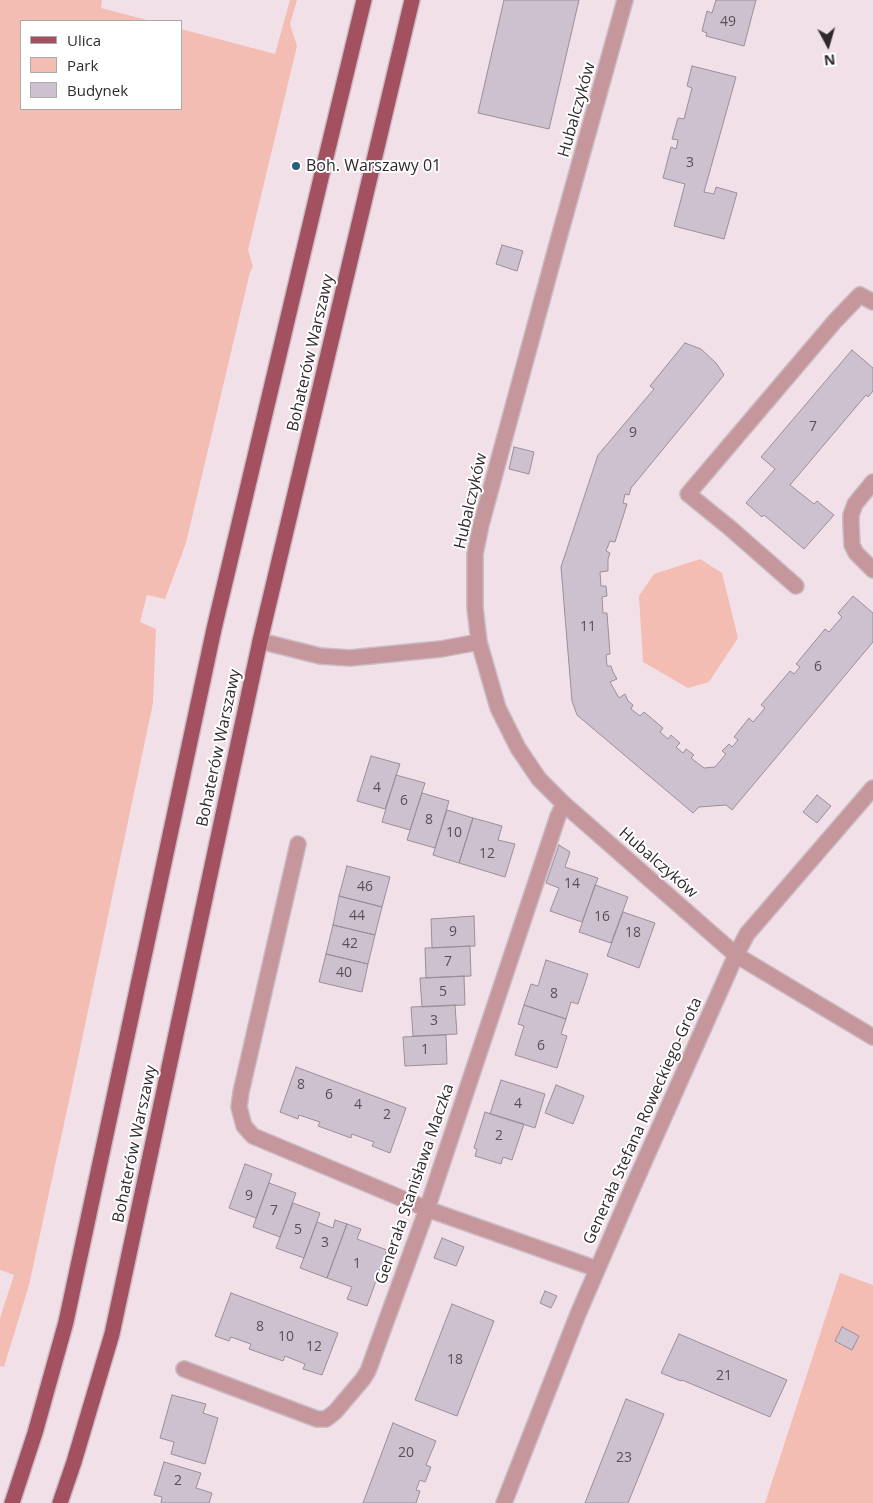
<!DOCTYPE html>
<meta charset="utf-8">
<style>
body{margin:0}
#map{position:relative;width:873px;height:1503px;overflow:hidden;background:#f2e0e9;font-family:"Open Sans",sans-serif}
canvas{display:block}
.legend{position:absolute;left:20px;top:20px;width:162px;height:90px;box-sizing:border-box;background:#fff;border:1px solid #adaaab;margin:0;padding:6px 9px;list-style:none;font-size:15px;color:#312a2d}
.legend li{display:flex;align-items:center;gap:10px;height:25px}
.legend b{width:25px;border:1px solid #adaaab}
.north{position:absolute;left:803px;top:20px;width:50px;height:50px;-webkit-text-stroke:4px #fff;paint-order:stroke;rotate:174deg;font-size:14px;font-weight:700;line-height:20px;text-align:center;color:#312a2d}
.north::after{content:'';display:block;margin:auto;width:18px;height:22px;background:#312a2d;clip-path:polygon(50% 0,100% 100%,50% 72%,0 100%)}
</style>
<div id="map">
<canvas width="873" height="1503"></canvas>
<ul class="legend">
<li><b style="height:6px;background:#a35061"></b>Ulica</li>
<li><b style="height:14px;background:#f3bdb3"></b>Park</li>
<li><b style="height:14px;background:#cec1cf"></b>Budynek</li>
</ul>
<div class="north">N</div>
</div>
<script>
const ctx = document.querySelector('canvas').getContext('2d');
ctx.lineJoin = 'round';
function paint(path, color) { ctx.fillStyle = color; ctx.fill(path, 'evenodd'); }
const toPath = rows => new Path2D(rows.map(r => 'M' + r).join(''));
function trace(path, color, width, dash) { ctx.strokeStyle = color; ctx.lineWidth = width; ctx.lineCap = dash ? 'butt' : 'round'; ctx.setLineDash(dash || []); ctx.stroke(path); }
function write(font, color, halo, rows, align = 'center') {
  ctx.font = font + ' "Open Sans",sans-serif'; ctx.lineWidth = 4; ctx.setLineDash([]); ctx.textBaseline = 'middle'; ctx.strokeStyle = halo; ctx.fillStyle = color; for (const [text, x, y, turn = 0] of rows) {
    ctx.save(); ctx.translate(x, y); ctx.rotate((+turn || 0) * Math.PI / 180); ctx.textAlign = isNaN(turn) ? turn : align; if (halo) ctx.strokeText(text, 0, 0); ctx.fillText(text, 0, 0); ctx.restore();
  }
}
paint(toPath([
 [0,0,102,0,101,8,151,21,21,21,21,109,181,109,181,29,275,54,290,0,297,0,290,24,297,46,248,250,253,267,250,272,186,543,165,599,147,595,140,622,156,629,153,703,72,1087,29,1285,4,1367,0,1366,0,1318,14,1275,0,1270],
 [700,559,722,573,738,638,709,682,688,688,643,662,639,596,654,574],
 [840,1273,873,1285,873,1503,765,1503]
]), '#f3bdb3');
const building = toPath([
 [504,0,579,0,549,129,478,113,504,0],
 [716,0,756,0,744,46,706,36,707,33,702,31,707,11,712,13,716,0],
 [692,66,736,77,704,192,714,194,716,187,737,193,724,239,674,226,685,184,663,178,671,147,676,149,678,140,672,139,678,118,684,119,692,88,687,86,692,66],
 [502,245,523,251,517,271,496,264,502,245],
 [685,343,701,349,716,363,724,375,631,488,629,495,625,494,623,503,627,504,615,542,610,541,606,551,610,553,608,559,608,571,600,572,601,586,606,586,607,596,602,597,603,613,607,613,610,654,606,655,607,666,611,666,613,672,617,679,610,682,619,698,625,694,628,701,633,705,631,709,640,716,644,712,663,728,660,732,668,739,671,735,680,743,676,747,683,753,686,749,694,755,691,758,704,768,715,767,726,754,722,751,729,744,732,747,738,740,734,737,749,718,753,722,765,708,761,705,790,671,794,674,800,667,796,664,825,629,829,632,842,617,838,613,853,596,873,613,873,642,732,810,726,805,699,807,693,813,577,715,572,701,561,567,598,455,654,389,650,386,685,343],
 [852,350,873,368,873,391,868,397,866,395,790,485,814,504,817,501,834,515,804,549,764,515,762,517,746,503,775,469,761,457,852,350],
 [514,447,534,452,529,474,509,469,514,447],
 [371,756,400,764,385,809,357,801,371,756],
 [396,775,425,783,410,830,382,822,396,775],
 [422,793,449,801,435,848,407,840,422,793],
 [817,795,831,806,817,823,803,812,817,795],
 [447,810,473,818,459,863,433,855,447,810],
 [473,818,502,826,498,840,515,844,505,877,459,863,473,818],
 [559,845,570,852,565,867,598,878,582,922,550,911,559,888,546,883,559,845],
 [347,866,390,877,382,907,339,896,347,866],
 [595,885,628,897,611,943,579,932,595,885],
 [339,896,382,907,375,935,333,925,339,896],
 [623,912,655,923,639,968,607,956,623,912],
 [474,916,475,946,432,948,431,919,474,916],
 [333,925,375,935,368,964,326,954,333,925],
 [470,946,471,976,426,978,425,948,470,946],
 [326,954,368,964,362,992,319,982,326,954],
 [546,960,588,974,578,1004,571,1002,566,1019,524,1005,531,984,538,986,546,960],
 [464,976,465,1005,422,1007,420,978,464,976],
 [455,1005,457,1034,413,1036,411,1007,455,1005],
 [524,1005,566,1019,561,1034,567,1036,557,1068,515,1055,524,1026,518,1024,524,1005],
 [446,1035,447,1064,405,1066,403,1037,446,1035],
 [296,1067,406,1108,390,1153,372,1146,374,1142,352,1134,351,1138,318,1126,320,1122,299,1115,298,1119,280,1112,296,1067],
 [501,1080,545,1094,535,1128,490,1114,501,1080],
 [556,1085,584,1096,573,1124,545,1113,556,1085],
 [485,1112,524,1124,512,1160,503,1157,501,1164,475,1156,477,1149,474,1148,485,1112],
 [245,1164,272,1174,256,1218,229,1208,245,1164],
 [269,1183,296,1193,280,1237,253,1227,269,1183],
 [293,1203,320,1213,304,1258,276,1248,293,1203],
 [335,1220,347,1224,327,1278,300,1268,317,1222,333,1228,335,1220],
 [347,1224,361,1229,357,1239,387,1250,367,1306,347,1299,352,1287,327,1278,347,1224],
 [442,1238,464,1247,456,1266,434,1258,442,1238],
 [545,1291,557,1296,551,1308,540,1303,545,1291],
 [231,1293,338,1333,322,1375,303,1369,305,1364,285,1356,283,1361,249,1349,251,1344,231,1337,229,1341,215,1336,231,1293],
 [452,1304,494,1321,457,1416,415,1400,452,1304],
 [842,1327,859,1336,852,1350,835,1341,842,1327],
 [679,1334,787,1380,770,1417,682,1380,681,1381,661,1373,679,1334],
 [172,1395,206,1404,203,1413,218,1418,205,1464,171,1454,174,1442,160,1438,172,1395],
 [626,1399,664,1414,628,1503,585,1503,626,1399],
 [393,1423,436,1441,426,1465,431,1467,425,1482,420,1480,416,1490,420,1491,416,1503,363,1503,393,1423],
 [164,1462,201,1473,196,1488,212,1493,209,1503,161,1503,162,1497,154,1495,164,1462]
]);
paint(building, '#cec1cf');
trace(building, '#9a8e9b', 1);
const minor = toPath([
 [625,0,558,241,481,525,475,554,475,608,479,642,498,708,518,748,539,779,564,804,736,955,873,1037],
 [873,482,855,504,851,515,851,523,852,545,856,553,873,570],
 [796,586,730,528,688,494,835,321,860,295,873,302],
 [260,641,320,656,350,658,441,649,479,642],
 [298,844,241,1092,239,1107,244,1126,253,1136,427,1209,597,1269],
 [184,1369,317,1419,326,1419,335,1412,363,1379,368,1371,427,1209,558,816,564,804],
 [504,1503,578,1314,632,1189,736,955,747,934,873,788]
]);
const major = toPath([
 [12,1503,35,1433,66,1322,214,629,321,178,364,0],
 [60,1503,74,1462,112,1334,260,641,412,0]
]);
trace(minor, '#cbbcc3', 18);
trace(major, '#cbbcc3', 18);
trace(minor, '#c6969d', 15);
trace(major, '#a35061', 15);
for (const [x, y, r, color] of [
 [296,166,5,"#285f7a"]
]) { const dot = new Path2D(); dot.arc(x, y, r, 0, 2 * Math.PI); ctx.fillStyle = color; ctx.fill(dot); trace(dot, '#fff', 2); }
write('14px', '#585056', null, [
 ["49",728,22],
 ["3",690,163],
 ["7",813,427],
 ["9",633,433],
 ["11",588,627],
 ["6",818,667],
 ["4",377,788],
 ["6",404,801],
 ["8",429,820],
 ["10",454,833],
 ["12",487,854],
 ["14",572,884],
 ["46",365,887],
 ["44",357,916],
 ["16",602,917],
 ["9",453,932],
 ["18",633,933],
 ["42",350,944],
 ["7",448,962],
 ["40",344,973],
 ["5",443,992],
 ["8",554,994],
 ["3",434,1021],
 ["6",541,1046],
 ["1",425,1050],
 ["8",301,1085],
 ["6",329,1095],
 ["4",518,1104],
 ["4",358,1105],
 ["2",387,1115],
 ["2",499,1136],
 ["9",249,1196],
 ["7",274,1211],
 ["5",298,1230],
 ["3",325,1243],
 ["1",357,1264],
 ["8",260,1327],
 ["10",286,1337],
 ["12",314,1347],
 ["18",455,1360],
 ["21",724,1376],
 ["20",406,1453],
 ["23",624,1458],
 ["2",178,1481]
]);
write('16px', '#312a2d', '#fff', [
 ["Hubalczyków",577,110,-74],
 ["Bohaterów Warszawy",311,353,-77],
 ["Hubalczyków",471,501,-77],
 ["Bohaterów Warszawy",219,748,-78],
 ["Hubalczyków",658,863,41],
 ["Generała Stefana Roweckiego-Grota",643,1121,-66],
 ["Bohaterów Warszawy",135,1144,-78],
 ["Generała Stanisława Maczka",415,1184,-71]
]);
write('16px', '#312a2d', '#fff', [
 ["Boh. Warszawy 01",306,166]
], 'left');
</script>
